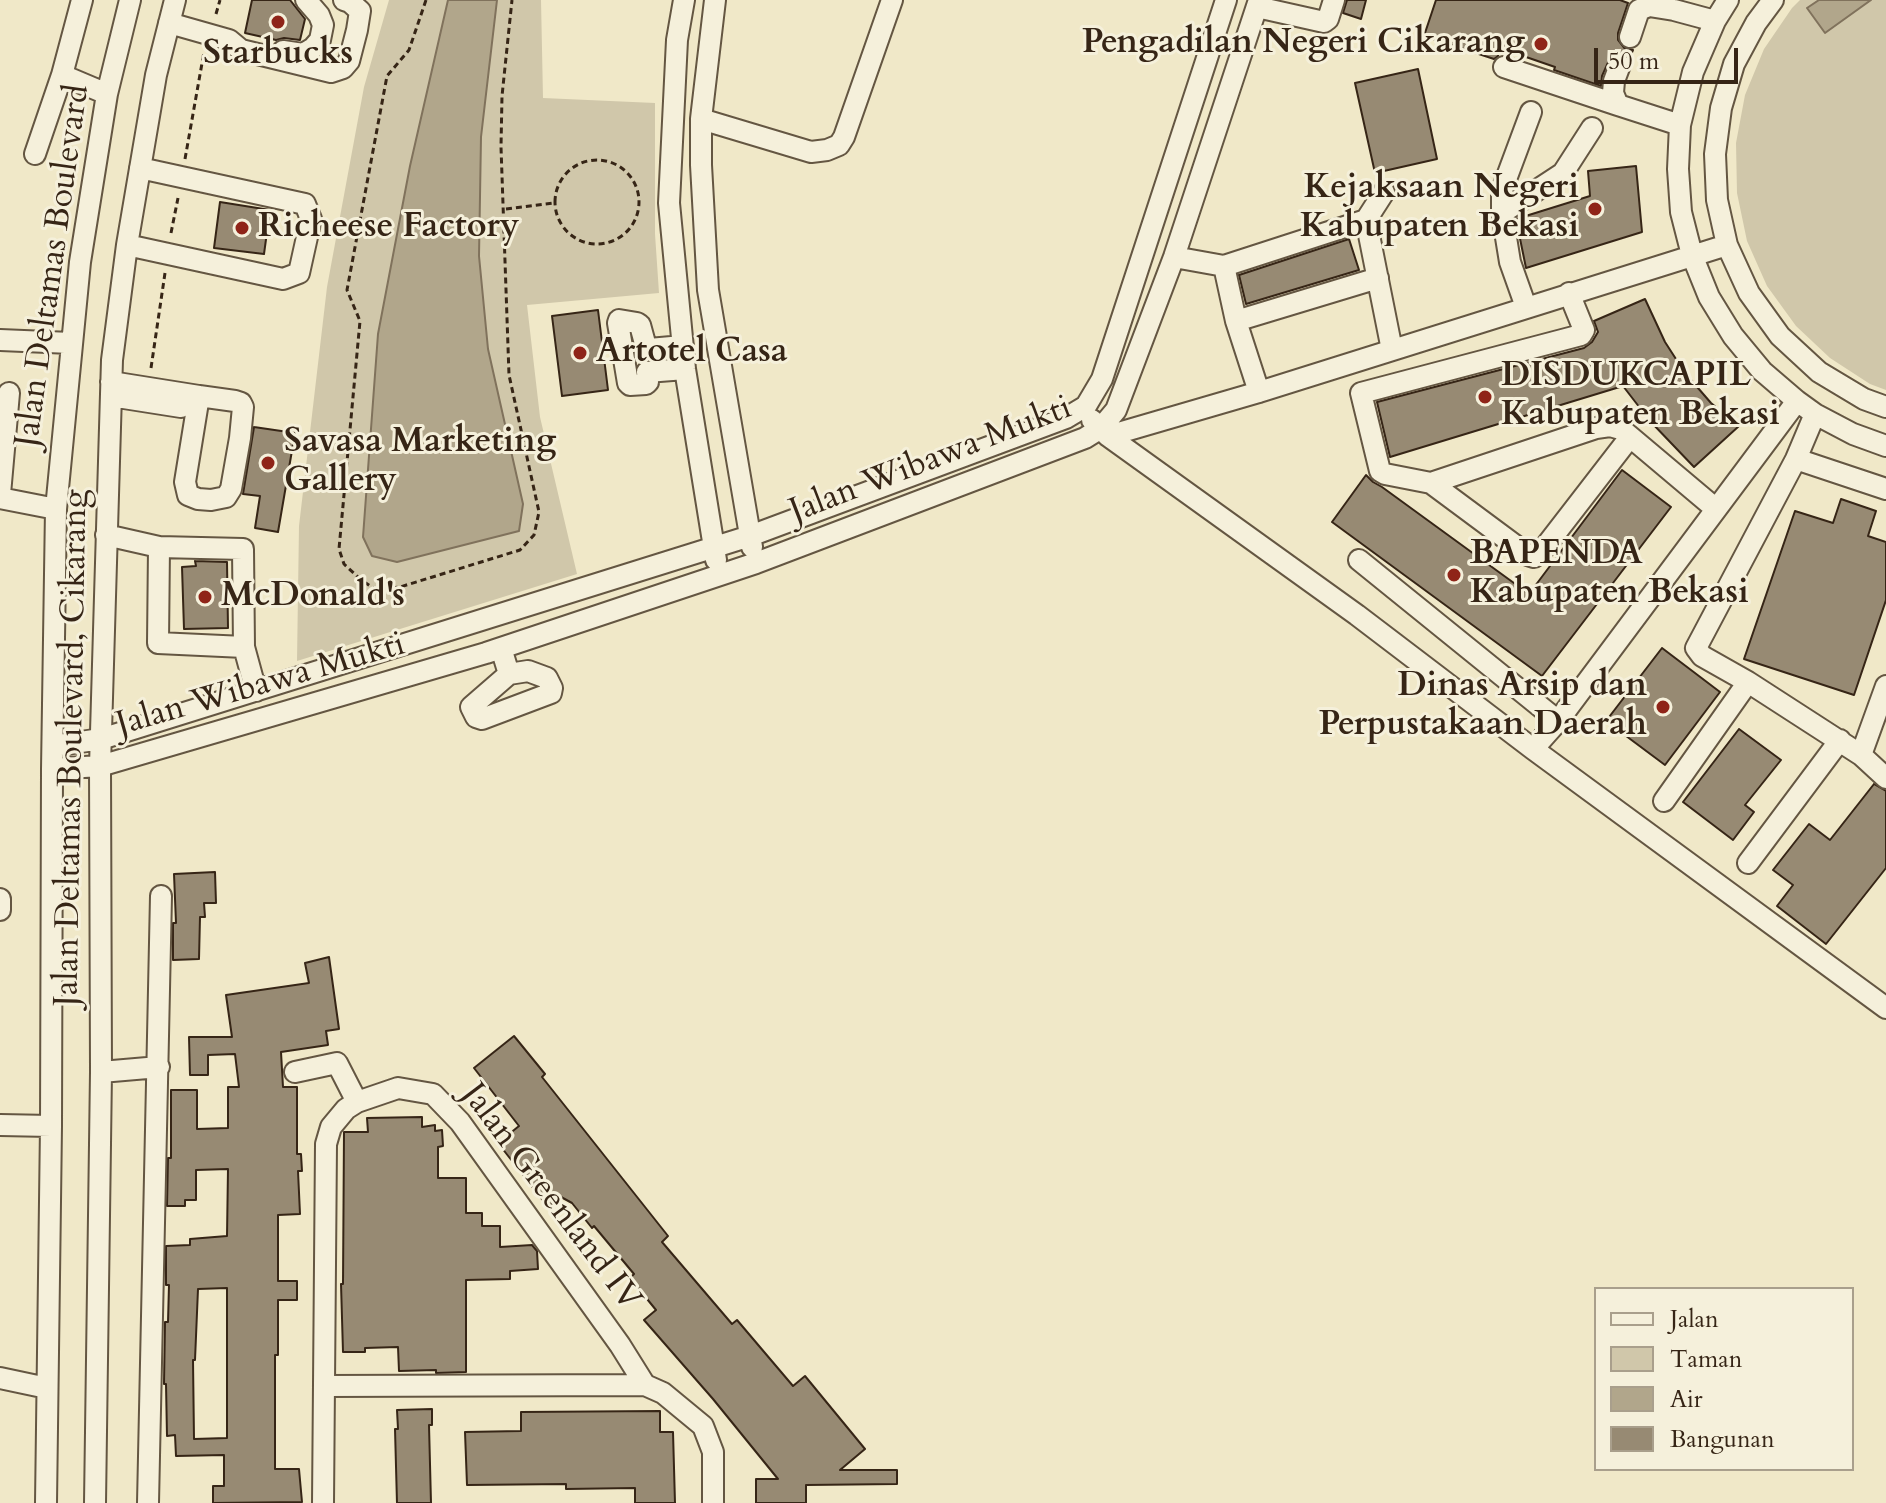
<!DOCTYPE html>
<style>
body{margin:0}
#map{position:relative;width:1886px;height:1503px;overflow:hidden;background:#f0e8c8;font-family:Cardo,serif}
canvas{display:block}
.legend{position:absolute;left:1594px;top:1287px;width:260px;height:184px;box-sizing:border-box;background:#f5f0db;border:2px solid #a99f8c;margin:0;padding:10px 14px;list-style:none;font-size:24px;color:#362516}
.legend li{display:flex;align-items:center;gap:16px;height:40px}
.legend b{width:40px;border:2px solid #a99f8c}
.scale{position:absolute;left:1594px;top:48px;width:144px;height:36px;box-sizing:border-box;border:4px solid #362516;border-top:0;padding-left:10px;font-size:24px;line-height:28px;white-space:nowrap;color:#362516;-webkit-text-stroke:6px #f5f0db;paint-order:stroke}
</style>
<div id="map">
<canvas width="1886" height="1503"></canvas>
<ul class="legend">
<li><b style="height:10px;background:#f5f0db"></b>Jalan</li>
<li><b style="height:22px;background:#d0c7aa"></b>Taman</li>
<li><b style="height:22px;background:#b1a68b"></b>Air</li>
<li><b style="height:22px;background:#978a73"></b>Bangunan</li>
</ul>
<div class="scale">50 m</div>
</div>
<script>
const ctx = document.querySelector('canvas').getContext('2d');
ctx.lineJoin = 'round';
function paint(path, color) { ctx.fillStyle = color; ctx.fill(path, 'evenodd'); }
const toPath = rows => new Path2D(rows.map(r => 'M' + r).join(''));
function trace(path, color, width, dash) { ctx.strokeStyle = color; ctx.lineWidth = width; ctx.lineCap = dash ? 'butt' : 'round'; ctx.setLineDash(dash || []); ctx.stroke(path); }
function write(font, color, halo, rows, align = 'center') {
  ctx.font = font + ' Cardo,serif'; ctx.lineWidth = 6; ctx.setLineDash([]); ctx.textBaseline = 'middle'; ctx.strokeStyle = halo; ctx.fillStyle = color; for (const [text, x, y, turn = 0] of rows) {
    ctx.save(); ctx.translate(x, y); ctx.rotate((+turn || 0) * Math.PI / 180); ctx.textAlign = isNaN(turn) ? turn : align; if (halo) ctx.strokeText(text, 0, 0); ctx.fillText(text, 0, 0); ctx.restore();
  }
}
paint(toPath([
 [389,0,541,0,543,98,655,103,655,234,659,293,527,305,540,417,577,574,297,661,299,526,327,287,364,87],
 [1800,0,1886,0,1886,390,1870,384,1830,358,1796,326,1767,286,1747,241,1737,193,1736,143,1745,95,1764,49,1792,8]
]), '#d0c7aa');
const water = toPath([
 [448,0,497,0,481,137,479,256,488,349,523,504,519,531,397,562,372,556,363,537,378,334,410,166,448,0],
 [1819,0,1871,0,1825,33,1807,8,1819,0]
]);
paint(water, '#b1a68b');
trace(water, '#80725c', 2);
const building = toPath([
 [252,0,290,0,305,19,300,40,284,38,276,40,245,33,252,0],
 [1347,0,1366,0,1361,19,1343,13,1347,0],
 [1436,0,1620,0,1628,3,1618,33,1618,40,1625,49,1633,50,1630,57,1625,53,1619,52,1611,56,1602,76,1601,86,1554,70,1555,67,1500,48,1498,56,1494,59,1424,36,1436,0],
 [1418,69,1437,159,1375,173,1355,83,1418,69],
 [1636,166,1642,232,1526,268,1516,219,1590,196,1588,171,1636,166],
 [220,202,270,210,264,254,214,248,220,202],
 [1349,239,1359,270,1246,304,1239,275,1349,239],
 [1645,299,1665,342,1685,373,1711,403,1739,426,1694,467,1650,421,1623,386,1390,457,1377,402,1584,348,1592,342,1598,332,1594,321,1645,299],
 [598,310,608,390,562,396,552,316,598,310],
 [254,427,295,433,278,532,255,528,260,496,243,494,254,427],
 [1622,470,1671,507,1542,676,1332,522,1366,475,1373,482,1382,487,1529,594,1622,470],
 [1841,499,1876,511,1868,536,1886,542,1886,600,1854,695,1744,659,1795,511,1833,523,1841,499],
 [195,561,227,562,228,628,184,629,182,567,196,566,195,561],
 [1662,648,1720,692,1665,765,1606,721,1662,648],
 [1739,729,1781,760,1745,805,1754,812,1733,840,1683,802,1739,729],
 [1874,784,1886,791,1886,868,1826,944,1777,906,1793,885,1773,870,1809,824,1830,840,1874,784],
 [215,872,216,903,204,903,205,917,200,917,199,959,173,960,173,923,176,923,174,874,215,872],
 [329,957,339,1029,326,1031,328,1045,281,1052,283,1087,297,1087,297,1154,301,1154,302,1171,298,1171,300,1214,278,1215,278,1281,297,1281,297,1300,278,1300,278,1355,275,1355,275,1469,299,1469,302,1502,213,1503,213,1486,224,1486,224,1455,176,1456,175,1435,167,1436,166,1384,164,1384,165,1322,168,1322,169,1285,166,1285,166,1246,190,1245,190,1239,227,1236,228,1169,196,1170,196,1200,185,1200,185,1206,167,1206,168,1158,171,1158,171,1090,197,1090,197,1129,228,1128,228,1087,239,1087,235,1054,208,1055,208,1075,190,1075,189,1037,232,1037,226,995,309,983,305,963,329,957],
 [227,1288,227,1438,194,1439,193,1360,195,1360,198,1289,227,1288],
 [514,1036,545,1074,542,1077,668,1236,662,1242,732,1324,737,1320,793,1386,805,1376,865,1449,840,1470,897,1470,897,1484,806,1485,806,1503,756,1503,756,1479,778,1479,713,1399,644,1320,656,1310,630,1278,634,1274,594,1226,592,1228,572,1203,561,1197,548,1207,498,1143,519,1126,474,1068,514,1036],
 [422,1117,422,1127,435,1125,435,1131,442,1130,443,1146,438,1147,438,1178,466,1178,466,1213,482,1213,482,1226,500,1226,500,1247,532,1245,537,1251,538,1269,510,1271,510,1279,466,1280,466,1372,436,1373,436,1370,399,1371,398,1347,365,1348,365,1352,343,1352,341,1284,343,1284,344,1132,368,1132,367,1118,422,1117],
 [432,1409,432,1425,429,1425,431,1503,397,1503,395,1429,398,1429,397,1410,432,1409],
 [660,1411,660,1432,673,1432,675,1503,635,1503,635,1488,566,1489,566,1484,467,1485,465,1432,521,1431,521,1412,660,1411]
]);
paint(building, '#978a73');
trace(building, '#362516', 2);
const minor = toPath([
 [82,0,62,75,107,94],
 [684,0,677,40,669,203,685,369,716,560],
 [715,0,701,119,701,165,708,290,752,547],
 [1728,0,1715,21,1693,72,1680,125,1678,169,1681,212,1692,255,1709,297,1733,336,1762,371,1797,401,1815,414,1853,434,1886,446],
 [1773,0,1756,23,1734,64,1721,108,1715,154,1717,200,1727,245,1749,293,1780,336,1819,372,1864,399,1886,407],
 [1257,7,1324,22,1328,19,1334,0],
 [169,23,229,40,241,50,331,72,343,68,349,61,357,30,360,11,350,2,344,0],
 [1630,37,1639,10,1649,6,1674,10,1715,21],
 [283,51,303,54,313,48,320,40,323,25,319,15,306,0],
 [1620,65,1614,81,1613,93,1618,105,1680,125],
 [1504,67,1618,105],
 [701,119,811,152,827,150,839,145,844,137,892,0],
 [35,154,62,75],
 [1502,213,1563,173,1592,128],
 [1366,220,1384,192],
 [127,245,283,279,299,273,311,219,305,204,140,168],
 [1174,257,1224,266,1366,220,1392,350],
 [1224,266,1236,321,1259,392],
 [1569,293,1584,330,1581,335,1361,393,1380,471,1385,474,1431,483,1528,555,1534,557,1545,547,1630,437],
 [1526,307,1510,262,1502,213,1502,190,1531,112],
 [1236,321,1378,278],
 [0,340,71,343],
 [683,346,649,349,646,347,640,325,637,323,619,320,618,323,628,383,630,385,646,384,648,382,647,372,685,369],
 [111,382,199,396],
 [111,396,181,407],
 [199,396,235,401,241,403,243,407,240,438,231,489,226,497,211,500,198,499,188,495,185,482,199,396],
 [1815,414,1796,459,1696,648,1702,656,1748,682,1861,755,1886,778],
 [1092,420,1108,436,1357,615,1533,749,1886,1008],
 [1108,436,1259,392,1727,245],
 [1796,459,1886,489],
 [1431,483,1596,428,1610,426,1621,429,1716,509],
 [0,494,9,393],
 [0,498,56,509],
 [106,535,159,547],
 [1359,560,1558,721],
 [244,647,158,643,159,547,243,549,244,647,256,691],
 [501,648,509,674,528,671,547,678,552,688,551,693,482,719,476,717,471,707,509,674],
 [53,746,101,739,750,536,1066,418,1086,406,1102,379,1226,0],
 [1533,749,1558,721,1797,401],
 [1861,755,1886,686],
 [52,769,100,766,486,653,756,563,1085,438,1101,428,1116,410,1174,257,1259,0],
 [1664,801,1748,682],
 [1748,863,1840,740],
 [0,910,0,899],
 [101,1072,159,1067],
 [295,1072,337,1063,357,1102],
 [0,1125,51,1126],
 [0,1378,47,1388],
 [324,1386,645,1385],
 [46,1503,51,1126,52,769,56,509,80,262,107,94,130,0],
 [95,1503,101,1072,100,766,112,360,127,245,156,75,175,0],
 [148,1503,161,896],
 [323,1503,326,1144,331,1127,346,1109,357,1102,398,1088,433,1094,460,1122,620,1345,645,1385,663,1393,703,1426,713,1452,713,1503]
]);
trace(minor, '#645642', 24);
trace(toPath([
 [426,0,409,50,387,76,347,290,360,321,339,549,344,564,360,579,376,590,400,587,520,550,534,535,539,512,509,375,501,147,502,96,512,0],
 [216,14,220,0],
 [185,159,204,52],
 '555 202a42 42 0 1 1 84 0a42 42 0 1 1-84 0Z',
 [506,209,554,203],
 [171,233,178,198],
 [151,368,165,273]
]), '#362516', 3, [6, 4]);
trace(minor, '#f5f0db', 20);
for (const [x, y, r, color] of [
 [278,22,8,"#8f2418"],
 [1541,44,8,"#8f2418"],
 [1595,209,8,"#8f2418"],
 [242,228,8,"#8f2418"],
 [580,353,8,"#8f2418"],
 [1485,397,8,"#8f2418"],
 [268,463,8,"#8f2418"],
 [1454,575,8,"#8f2418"],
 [205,597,8,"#8f2418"],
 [1663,707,8,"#8f2418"]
]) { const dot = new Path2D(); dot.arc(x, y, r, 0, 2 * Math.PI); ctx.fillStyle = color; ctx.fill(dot); trace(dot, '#f5f0db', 3); }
write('bold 34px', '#362516', '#f5f0db', [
 ["Pengadilan Negeri Cikarang",1525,44,"right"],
 ["Starbucks",278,55,"center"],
 ["Kejaksaan Negeri",1579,189,"right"],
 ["Kabupaten Bekasi",1579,228,"right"],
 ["Richeese Factory",258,228],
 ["Artotel Casa",596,353],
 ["DISDUKCAPIL",1501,377],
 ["Kabupaten Bekasi",1501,416],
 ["Savasa Marketing",284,443],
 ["Gallery",284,482],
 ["BAPENDA",1470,555],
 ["Kabupaten Bekasi",1470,594],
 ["McDonald's",221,597],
 ["Dinas Arsip dan",1647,687,"right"],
 ["Perpustakaan Daerah",1647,726,"right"]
], 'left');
write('34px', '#362516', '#f5f0db', [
 ["Jalan Deltamas Boulevard",54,266,-82],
 ["Jalan Wibawa Mukti",931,461,-21],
 ["Jalan Wibawa Mukti",261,686,-16],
 ["Jalan Deltamas Boulevard, Cikarang",73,748,-89],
 ["Jalan Greenland IV",550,1198,53]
]);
</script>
